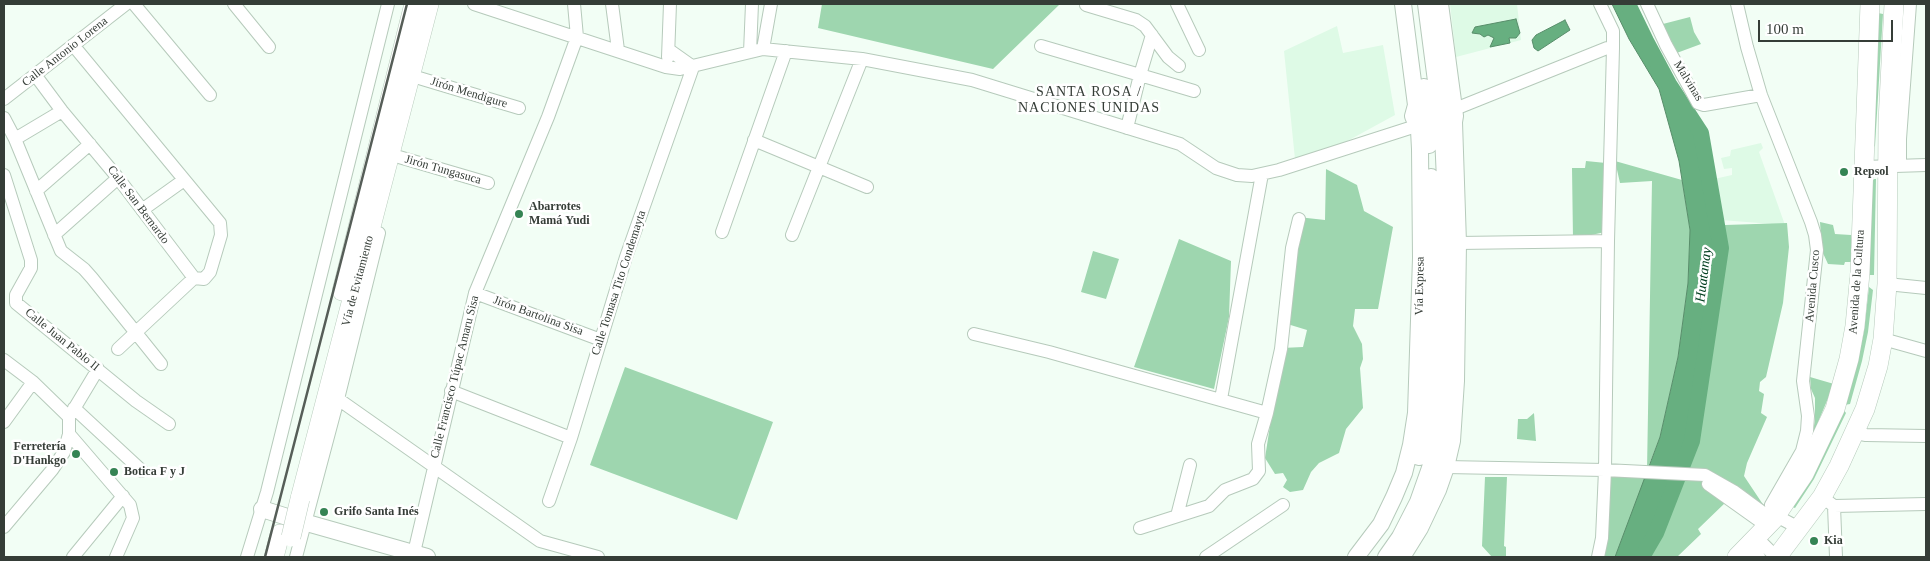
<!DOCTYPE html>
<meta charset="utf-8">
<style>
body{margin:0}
#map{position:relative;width:1930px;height:561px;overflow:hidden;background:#f2fef5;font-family:"Times New Roman",serif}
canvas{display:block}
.frame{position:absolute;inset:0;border:5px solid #353d37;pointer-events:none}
.scale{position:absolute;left:1758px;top:20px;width:135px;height:22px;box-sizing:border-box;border:2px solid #353d37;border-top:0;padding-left:6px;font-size:15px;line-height:18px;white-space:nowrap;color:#353d37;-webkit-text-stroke:4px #fff;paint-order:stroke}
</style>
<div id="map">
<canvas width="1930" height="561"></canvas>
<div class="frame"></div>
<div class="scale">100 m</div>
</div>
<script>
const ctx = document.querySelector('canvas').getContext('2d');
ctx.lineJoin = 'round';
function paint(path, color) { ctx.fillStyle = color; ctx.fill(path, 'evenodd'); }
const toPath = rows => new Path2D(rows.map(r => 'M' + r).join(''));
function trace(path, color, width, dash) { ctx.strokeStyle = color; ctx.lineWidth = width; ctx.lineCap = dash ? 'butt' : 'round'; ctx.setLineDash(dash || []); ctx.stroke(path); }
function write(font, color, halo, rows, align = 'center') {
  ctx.font = font + ' "Times New Roman",serif'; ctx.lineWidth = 5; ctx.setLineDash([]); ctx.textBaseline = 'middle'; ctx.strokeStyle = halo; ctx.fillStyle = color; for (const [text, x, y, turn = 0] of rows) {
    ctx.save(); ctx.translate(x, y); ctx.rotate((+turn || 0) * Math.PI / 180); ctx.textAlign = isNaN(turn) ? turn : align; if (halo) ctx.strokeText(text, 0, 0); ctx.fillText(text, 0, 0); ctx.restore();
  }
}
paint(toPath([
 [1450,4,1517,4,1521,40,1456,57],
 [1337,26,1343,53,1383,45,1395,115,1296,169,1284,51],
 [1761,143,1763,148,1759,152,1785,225,1721,220,1714,179,1732,175,1732,168,1724,169,1721,158,1730,156,1731,150]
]), '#defae6');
paint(toPath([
 [822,4,1060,4,993,69,818,28],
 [1878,13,1883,14,1875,146,1872,148],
 [1690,17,1694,32,1701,44,1674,54,1659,25],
 [1586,161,1606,163,1605,232,1573,239,1572,168,1585,168],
 [1615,161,1682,180,1690,230,1688,283,1678,357,1660,437,1647,470,1652,181,1620,183],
 [1326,169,1357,185,1364,211,1393,227,1378,309,1355,309,1353,326,1362,344,1363,359,1360,368,1363,408,1346,429,1339,453,1319,463,1311,472,1303,490,1290,492,1283,487,1287,480,1283,473,1275,474,1265,458,1282,348,1303,347,1307,330,1284,323,1298,217,1325,220],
 [1871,179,1876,179,1874,275,1869,275],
 [1820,222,1833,225,1835,234,1851,235,1854,262,1845,262,1844,265,1828,264,1822,251],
 [1787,223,1789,247,1783,303,1766,377,1760,382,1759,391,1764,394,1761,413,1767,417,1747,463,1744,476,1764,506,1695,475,1726,502,1698,529,1701,534,1677,557,1642,557,1656,533,1693,439,1725,225],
 [1179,239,1231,261,1229,317,1214,389,1134,367],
 [1093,251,1119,259,1106,299,1081,292],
 [1869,287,1873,290,1868,332,1862,361,1850,404,1844,405,1858,360,1864,331],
 [625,367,773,422,737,520,590,465],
 [1810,377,1834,384,1811,439,1815,421,1815,398,1811,389],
 [1843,409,1846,413,1814,479,1795,508,1790,506],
 [1534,413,1536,441,1517,439,1518,419,1527,419],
 [1605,470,1647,475,1615,557,1605,557],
 [1485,477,1507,477,1504,546,1506,547,1506,556,1504,557,1492,557,1482,546]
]), '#9ed6af');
const water = toPath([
 [1612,4,1628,4,1646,41,1669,84,1701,133,1721,248,1692,441,1656,533,1642,557,1615,557,1660,437,1678,357,1688,283,1690,230,1679,161,1659,89,1629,39,1612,4],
 [1516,19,1520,33,1516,38,1509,38,1510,43,1490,47,1494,38,1488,35,1484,37,1480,34,1472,33,1475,27,1516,19],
 [1565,20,1570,30,1538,51,1534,48,1532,40,1536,35,1565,20]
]);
paint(water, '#67af80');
trace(water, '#588d6a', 1);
trace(toPath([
 [1628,4,1646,41,1669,84,1701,133,1721,248,1692,441,1656,533,1642,557]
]), '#67af80', 16);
const minor = toPath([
 [134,4,210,95],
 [234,4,269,47],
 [474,4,666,67,680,69,763,49,862,59,972,80,1180,144,1216,168,1237,175,1252,176,1279,170,1416,126],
 [612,4,618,50],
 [1177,4,1199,50],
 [1600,4,1613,31,1613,48],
 [1647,4,1666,45,1698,103,1704,105,1761,95],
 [1737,4,1747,47,1761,95,1811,222,1815,235,1817,250,1803,381,1808,416,1807,431,1802,451,1771,505,1782,519,1799,528],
 [1086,5,1136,20,1145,26,1168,57,1179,66],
 [1152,35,1140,75,1194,91],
 [1041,46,1140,75,1127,128],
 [763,49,771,4],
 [750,52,752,4],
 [668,57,670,4],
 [36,76,62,111,118,178,194,278,204,279,210,272,221,235,220,223,73,45],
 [419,78,519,108],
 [4,99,126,4],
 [1455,109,1607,48,1613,48,1608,241],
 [4,118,15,139,61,251,84,269,92,278,161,364],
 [15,139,62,111],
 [754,140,867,187],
 [399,157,488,183],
 [1900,166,1900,139,1910,4],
 [1864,167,1926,165],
 [4,175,31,260,31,268,16,295,16,303,136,401,169,424],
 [36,191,90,144],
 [142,210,184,180],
 [722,232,786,51],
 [54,235,118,178],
 [792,235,862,59],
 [1458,243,1608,241,1605,470,1602,538,1598,557],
 [1887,284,1926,288],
 [475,293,601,340],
 [974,334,1049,352,1267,413,1258,444,1259,471,1253,479,1225,490,1209,506,1140,528],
 [1883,339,1926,351],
 [118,349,194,278],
 [4,360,33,382,69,417,69,434,130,505,133,518,116,557],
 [451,391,571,438],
 [338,399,540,541,598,557],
 [1221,399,1262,174],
 [74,408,142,471],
 [1267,413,1281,349,1292,248,1299,219],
 [71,414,98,369],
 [4,422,33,382],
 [1855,433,1866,435,1926,436],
 [1446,467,1605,470,1705,475,1735,492,1773,520],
 [1708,484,1767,526],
 [1822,497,1834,506,1926,504],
 [549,501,571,438,626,257,693,67,669,50],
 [1834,506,1836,557],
 [1177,516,1190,465],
 [4,527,52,470,64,452,69,434],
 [1757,538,1776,557],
 [1749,546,1759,557],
 [73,557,123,496],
 [247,557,267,492,388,4],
 [296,557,338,399,379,233],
 [413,557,475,293,548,117,577,37,574,4],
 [1206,557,1283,505]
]);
const major = toPath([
 [1424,87,1429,145],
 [1419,457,1427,417,1430,376,1433,251,1431,177],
 [262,509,300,521,427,557],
 [1356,557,1381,524,1394,497,1404,473,1411,445,1416,413,1421,258,1420,149,1419,130,1413,116,1416,105,1403,4],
 [1386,557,1400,537,1418,502,1430,468,1438,435,1442,393,1445,252,1445,180,1443,135,1426,4],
 [1402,557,1420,528,1438,490,1446,467,1452,441,1456,381,1458,243,1454,122,1455,116,1440,4]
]);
const highway = toPath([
 [342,291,414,4],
 [300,499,429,4],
 [274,557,280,534],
 [1737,557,1773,520,1804,474,1835,409,1849,359,1855,326,1860,273,1870,4],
 [1777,557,1822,497,1839,466,1865,409,1878,366,1883,339,1887,284,1888,122,1894,4]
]);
trace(minor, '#b6cabb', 14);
trace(major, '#b6cabb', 18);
trace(highway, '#b6cabb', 20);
trace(minor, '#fff', 12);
trace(major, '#fff', 16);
trace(highway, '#fff', 19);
trace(toPath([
 [265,557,407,4]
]), '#565e58', 2.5);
const highwayBridge = toPath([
 [291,537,300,499]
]);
trace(highwayBridge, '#b6cabb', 20, []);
trace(highwayBridge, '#fff', 19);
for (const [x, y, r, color] of [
 [1844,172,5,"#358454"],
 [519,214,5,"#358454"],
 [76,454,5,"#358454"],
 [114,472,5,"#358454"],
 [324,512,5,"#358454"],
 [1814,541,5,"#358454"]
]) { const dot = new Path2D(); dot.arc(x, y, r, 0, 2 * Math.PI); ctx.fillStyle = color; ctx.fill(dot); trace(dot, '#fff', 2); }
write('12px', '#353d37', '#fff', [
 ["Calle Antonio Lorena",65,52,-38],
 ["Malvinas",1688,81,58],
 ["Jirón Mendigure",469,93,17],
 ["Jirón Tungasuca",443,170,16],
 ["Calle San Bernardo",138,205,53],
 ["Vía de Evitamiento",358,281,-75],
 ["Avenida de la Cultura",1857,282,-86],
 ["Calle Tomasa Tito Condemayta",619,283,-72],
 ["Vía Expresa",1420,286,-89],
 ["Avenida Cusco",1813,286,-85],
 ["Jirón Bartolina Sisa",538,316,20],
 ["Calle Juan Pablo II",62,340,39],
 ["Calle Francisco Túpac Amaru Sisa",455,377,-76]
]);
write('bold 12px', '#353d37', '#fff', [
 ["Repsol",1854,172],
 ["Abarrotes",529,207],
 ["Mamá Yudi",529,221],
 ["Ferretería",66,447,"right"],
 ["D'Hankgo",66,461,"right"],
 ["Botica F y J",124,472],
 ["Grifo Santa Inés",334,512],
 ["Kia",1824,541]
], 'left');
ctx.letterSpacing = '1px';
write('14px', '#353d37', '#fff', [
 ["SANTA ROSA /",1089,92],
 ["NACIONES UNIDAS",1089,108]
]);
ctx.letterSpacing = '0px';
write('italic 14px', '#044021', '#fff', [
 ["Huatanay",1704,275,-83]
]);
</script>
